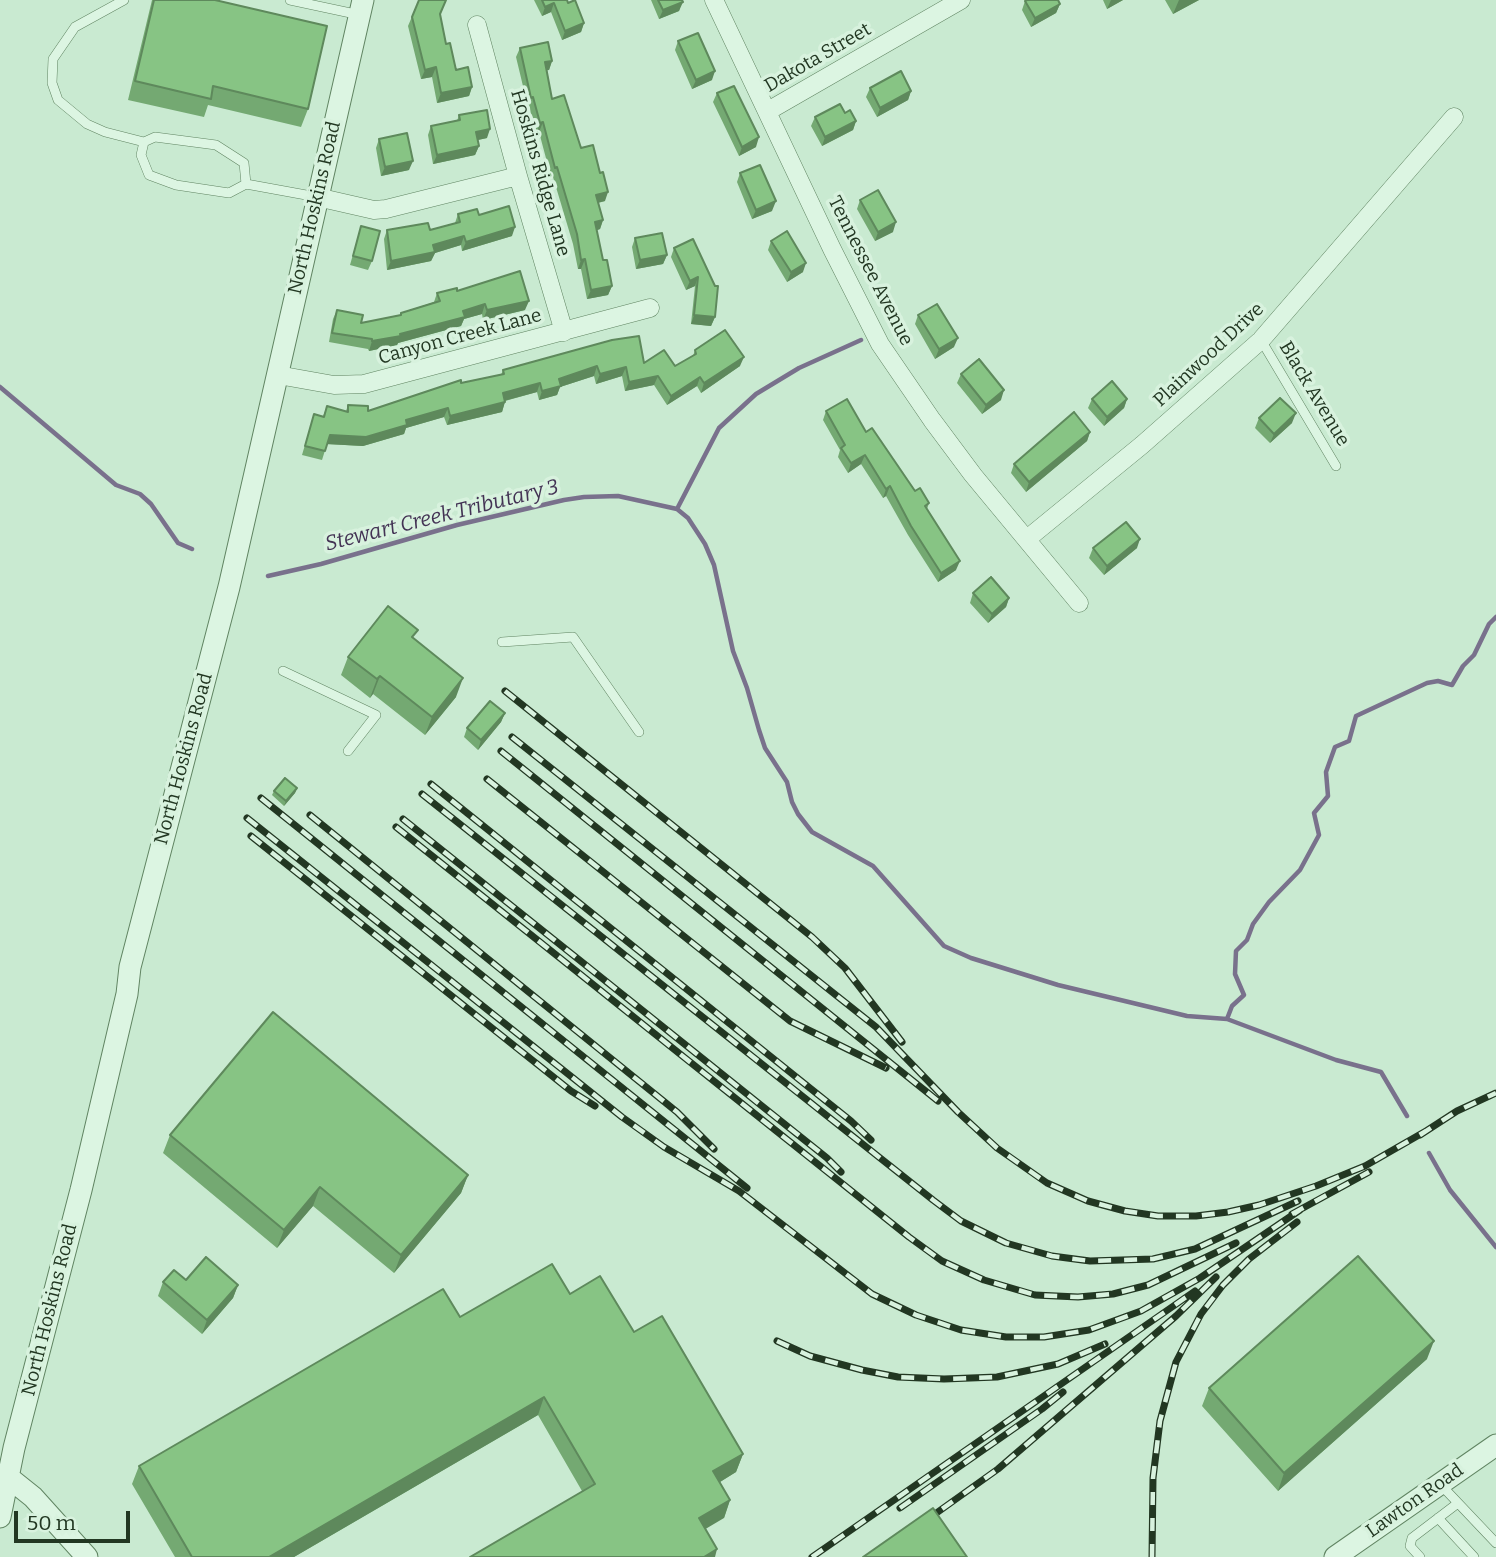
<!DOCTYPE html>
<style>
body{margin:0}
#map{position:relative;width:1496px;height:1557px;overflow:hidden;background:#c9ead1;font-family:Bitter,serif}
canvas{display:block}
.scale{position:absolute;left:14px;top:1511px;width:116px;height:32px;box-sizing:border-box;border:4px solid #223722;border-top:0;padding-left:9px;font-size:21px;line-height:24px;white-space:nowrap;color:#223722;-webkit-text-stroke:5px #d8f2de;paint-order:stroke}
</style>
<div id="map">
<canvas width="1496" height="1557"></canvas>
<div class="scale">50 m</div>
</div>
<script>
const ctx = document.querySelector('canvas').getContext('2d');
ctx.lineJoin = 'round';
const toPath = rows => new Path2D(rows.map(r => 'M' + r).join(''));
function trace(path, color, width, dash) { ctx.strokeStyle = color; ctx.lineWidth = width; ctx.lineCap = dash ? 'butt' : 'round'; ctx.setLineDash(dash || []); ctx.stroke(path); }
function paint(path, color) { ctx.fillStyle = color; ctx.fill(path, 'evenodd'); }
function write(font, color, halo, rows, align = 'center') {
  ctx.font = font + ' Bitter,serif'; ctx.lineWidth = 7; ctx.setLineDash([]); ctx.textBaseline = 'middle'; ctx.strokeStyle = halo; ctx.fillStyle = color; for (const [text, x, y, turn = 0] of rows) {
    ctx.save(); ctx.translate(x, y); ctx.rotate((+turn || 0) * Math.PI / 180); ctx.textAlign = isNaN(turn) ? turn : align; if (halo) ctx.strokeText(text, 0, 0); ctx.fillText(text, 0, 0); ctx.restore();
  }
}
trace(toPath([
 [0,387,116,485,140,494,151,504,178,543,192,549],
 [677,509,719,428,756,394,799,368,861,340],
 [268,576,321,564,457,525,564,500,584,497,618,496,677,509,688,518,705,544,714,565,733,651,747,688,759,730,765,748,787,782,792,802,798,814,812,832,873,866,944,946,971,958,1058,985,1187,1016,1227,1019,1336,1060,1381,1072,1407,1116],
 [1227,1019,1232,1006,1244,995,1235,974,1236,951,1247,940,1253,924,1269,902,1300,870,1319,835,1314,813,1328,796,1326,772,1335,747,1349,741,1356,716,1427,683,1438,681,1452,685,1463,666,1474,655,1489,624,1496,617],
 [1429,1153,1450,1190,1496,1247]
]), '#79718c', 4.5);
const service = toPath([
 [124,0,75,27,53,59,52,83,58,100,87,124,105,132,144,142],
 [290,0,360,15],
 [246,184,244,163,216,145,155,137,144,142,141,155,149,175,176,185,229,193,246,184,317,197],
 [1261,340,1336,466],
 [502,642,573,637,639,732],
 [283,671,376,715,348,751],
 [1441,1485,1496,1543],
 [1438,1518,1474,1557],
 [1420,1557,1410,1546,1412,1538,1458,1503]
]);
const minor = toPath([
 [714,0,832,249,880,344,932,420,973,475,1079,603],
 [477,25,518,176,564,332],
 [768,111,961,0],
 [317,197,374,210,386,209,518,176],
 [278,375,334,385,364,384,650,308],
 [1027,539,1142,445,1261,340,1454,117]
]);
const tertiary = toPath([
 [8,1477,33,1497,87,1557],
 [0,1517,14,1448,81,1190,127,994,130,967,229,587,363,0],
 [1335,1557,1496,1445]
]);
trace(service, '#608462', 10);
trace(minor, '#608462', 19);
trace(tertiary, '#608462', 23);
trace(service, '#dcf5e2', 9);
trace(minor, '#dcf5e2', 18);
trace(tertiary, '#dcf5e2', 21);
const rail = toPath([
 [505,691,812,937,845,968,902,1042],
 [512,737,876,1027,958,1112,997,1148,1047,1183,1088,1201,1125,1211,1158,1216,1196,1216,1228,1212,1259,1205,1316,1186,1365,1166,1426,1131],
 [501,751,938,1101],
 [487,779,790,1021,886,1068],
 [431,784,851,1121,871,1140],
 [422,794,933,1200,961,1221,1006,1243,1052,1256,1090,1261,1153,1259,1195,1249,1298,1201],
 [261,798,747,1188],
 [310,815,677,1112,714,1149],
 [247,818,622,1117,664,1147,739,1191,872,1294,916,1315,961,1330,1006,1337,1044,1337,1089,1330,1141,1311,1200,1278,1300,1210],
 [403,819,827,1158,841,1172],
 [396,827,909,1237,942,1261,984,1280,1035,1295,1078,1297,1113,1294,1148,1285,1236,1243],
 [251,836,571,1091,595,1106],
 [1420,1135,1457,1111,1496,1093],
 [1292,1214,1369,1172],
 [777,1341,810,1356,862,1370,898,1377,944,1379,997,1377,1058,1364,1105,1344],
 [900,1508,1042,1409,1063,1392],
 [921,1524,998,1469,1176,1316,1216,1277],
 [812,1557,1195,1291],
 [1152,1557,1153,1478,1160,1421,1176,1362,1201,1314,1223,1285,1249,1259,1297,1222]
]);
trace(rail, '#223722', 7);
trace(rail, '#d8f2de', 4.5, [13]);
paint(toPath([
 [152,0,215,0,308,109,301,127,208,105,204,117,128,100],
 [419,0,440,15,446,44,456,70,472,87,469,96,437,103,432,77,421,79,408,26],
 [534,0,567,0,584,23,581,32,562,40,551,12,542,16],
 [651,0,682,0,679,11,659,19],
 [1103,0,1123,0,1107,9],
 [1165,0,1199,0,1173,14],
 [1025,1,1060,4,1056,13,1031,27,1022,10],
 [678,41,712,80,692,89,675,50],
 [520,48,552,61,549,70,547,70,552,99,581,148,605,201,598,203,603,220,600,229,597,230,603,260,612,286,608,295,587,299,581,269,578,269,573,244,553,177,551,177,539,132,537,132,529,107,528,107,516,57],
 [870,88,911,91,908,100,877,117,866,97],
 [717,93,756,147,739,156,713,102],
 [845,113,856,121,853,130,822,146,811,126,815,117],
 [459,115,487,138,478,140,479,146,475,155,433,164,428,135,431,126,457,121],
 [379,139,409,170,381,176,376,148],
 [740,173,772,211,752,219,737,182],
 [860,200,893,232,875,241,857,209],
 [458,214,479,215,512,236,462,251,461,245,435,253,431,261,387,270,384,239,387,230,430,230,455,223],
 [361,226,372,261,368,270,350,265],
 [635,238,667,255,663,264,636,269,632,247],
 [771,241,803,272,787,282,768,250],
 [674,248,715,286,715,317,711,326,691,324,695,286,686,290,671,257],
 [457,291,525,310,483,320,482,314,464,319,461,326,398,343,397,345,369,351,368,349,329,342,333,319,337,310,361,323,400,315,401,313,434,302,437,293],
 [918,315,954,347,935,359,915,324],
 [695,350,740,366,701,393,697,386,667,405,654,385,625,391,622,376,596,384,594,376,560,387,557,395,539,400,537,392,505,401,502,412,447,425,444,417,406,428,404,434,363,446,327,444,322,460,302,455,314,414,323,416,327,406,346,411,348,405,368,411,461,383,501,375,503,370,644,363,675,366,693,356],
 [961,374,1001,400,982,414,957,383],
 [1092,399,1127,399,1124,408,1104,426,1088,408],
 [826,411,866,432,915,491,929,503,927,509,956,570,938,582,908,535,886,496,883,498,861,464,848,473,838,457,840,450,823,420],
 [1259,418,1292,423,1270,443,1255,428],
 [1090,432,1087,441,1026,492,1011,473,1014,464],
 [1093,548,1137,548,1104,575,1089,558],
 [973,593,1009,598,1006,607,988,623,970,603],
 [414,639,456,697,425,735,373,694,370,698,341,675,348,657],
 [505,713,501,722,478,750,464,737,467,728],
 [297,788,295,793,284,806,272,795,274,791],
 [170,1135,468,1175,461,1193,394,1273,313,1206,277,1248,163,1153],
 [186,1280,238,1285,233,1298,202,1334,158,1296,163,1282],
 [570,1294,634,1332,743,1454,736,1472,720,1482,730,1500,724,1518,582,1491,538,1415,294,1557,175,1557,132,1484,139,1466,460,1317],
 [1427,1359,1278,1491,1202,1406,1209,1388]
]), '#74a972');
paint(toPath([
 [1111,0,1123,0,1107,9],
 [1179,0,1199,0,1173,14],
 [683,2,679,11,659,19,663,10],
 [554,3,551,12,542,16,545,7],
 [1060,4,1056,13,1031,27,1035,18],
 [584,23,581,32,562,40,565,31],
 [552,61,549,70,542,71,545,62],
 [436,67,432,77,421,79,425,70],
 [715,71,712,80,692,89,696,80],
 [472,87,469,96,437,103,441,93],
 [911,91,908,100,877,117,880,108],
 [856,121,853,130,822,146,825,137],
 [543,122,539,132,537,132,540,123],
 [490,129,487,138,473,141,476,132],
 [759,137,756,147,739,156,742,147],
 [479,146,475,155,433,164,437,155],
 [413,161,409,170,381,176,385,167],
 [608,192,605,201,592,204,596,195],
 [776,201,772,211,752,219,756,210],
 [603,220,600,229,592,232,595,222],
 [896,222,893,232,875,241,878,232],
 [515,227,512,236,462,251,466,242],
 [464,236,461,245,435,253,431,261,387,270,391,261,433,245],
 [667,255,663,264,636,269,640,260],
 [585,259,581,269,578,269,581,260],
 [806,263,803,272,787,282,791,272],
 [698,277,695,286,686,290,690,281],
 [612,286,608,295,587,299,591,290],
 [529,301,525,310,483,320,487,310],
 [485,304,482,314,464,319,461,326,398,343,397,345,369,351,372,341,400,334,463,311],
 [694,315,715,317,711,326,691,324],
 [958,338,954,347,935,359,939,349],
 [744,357,740,366,701,393,704,383],
 [597,366,594,376,560,387,557,395,539,400,542,391,559,379],
 [626,367,622,376,596,384,600,374],
 [658,376,654,385,625,391,629,382],
 [700,377,697,386,667,405,671,396],
 [540,383,537,392,500,402,503,393],
 [1004,390,1001,400,982,414,986,405],
 [1127,399,1124,408,1104,426,1107,417],
 [505,402,502,412,447,425,450,416],
 [448,408,444,417,406,428,404,434,363,446,326,444,330,435,406,420],
 [1296,413,1292,423,1270,443,1274,434],
 [1090,432,1087,441,1026,492,1029,482],
 [865,455,861,464,848,473,851,463],
 [890,486,886,496,883,498,886,489],
 [1140,539,1137,548,1104,575,1107,566],
 [960,561,956,570,938,582,941,573],
 [1009,598,1006,607,988,623,992,614],
 [380,676,373,694,370,698,377,679],
 [463,678,456,697,425,735,432,717],
 [505,713,501,722,478,750,481,740],
 [297,788,295,793,284,806,286,801],
 [468,1175,461,1193,394,1273,401,1255],
 [320,1187,313,1206,277,1248,284,1230],
 [238,1285,233,1298,202,1334,207,1320],
 [1434,1341,1427,1359,1278,1491,1284,1473],
 [544,1397,538,1415,294,1557,269,1557],
 [743,1454,736,1472,707,1490,713,1471],
 [730,1500,724,1518,692,1537,699,1518],
 [717,1549,715,1557,704,1557]
]), '#5e895c');
const building = toPath([
 [154,0,215,0,327,26,308,109,213,86,211,99,135,81,154,0],
 [419,0,446,0,440,14,446,44,450,43,456,70,468,67,472,87,441,93,436,67,425,70,412,17,419,0],
 [542,0,567,0,568,3,575,0,584,23,565,31,554,3,545,7,542,0],
 [658,0,682,0,683,2,663,10,658,0],
 [1027,0,1058,0,1060,4,1035,18,1025,1,1027,0],
 [698,33,715,71,696,80,678,41,698,33],
 [548,42,552,61,545,62,552,99,564,95,581,148,593,145,600,173,603,172,608,192,596,195,603,220,595,222,603,260,607,260,612,286,591,290,585,259,581,260,577,234,557,167,555,168,543,122,540,123,533,97,531,98,520,48,548,42],
 [901,71,911,91,880,108,870,88,901,71],
 [734,86,759,137,742,147,717,93,734,86],
 [840,104,845,113,850,110,856,121,825,137,815,117,840,104],
 [487,110,490,129,476,132,479,146,437,155,431,126,460,120,459,115,487,110],
 [407,133,413,161,385,167,379,139,407,133],
 [760,165,776,201,756,210,740,173,760,165],
 [878,190,896,222,878,232,860,200,878,190],
 [509,206,515,227,466,242,464,236,433,245,435,252,391,261,387,230,428,223,430,230,460,222,458,214,477,209,479,215,509,206],
 [361,226,380,231,372,261,353,256,361,226],
 [787,231,806,263,791,272,771,241,787,231],
 [662,233,667,255,640,260,635,238,662,233],
 [693,239,715,286,718,286,715,317,694,315,698,277,690,281,674,248,693,239],
 [520,271,529,301,487,310,485,304,463,311,465,317,400,334,401,336,372,341,372,339,332,333,337,310,363,315,361,323,401,315,401,313,440,301,437,293,457,288,457,291,520,271],
 [937,304,958,338,939,349,918,315,937,304],
 [725,330,744,357,704,383,700,377,671,396,658,376,629,382,626,367,600,374,597,366,559,379,561,386,542,391,540,383,503,393,505,402,450,416,448,408,406,420,407,425,366,437,330,435,325,451,305,446,314,414,324,417,327,406,348,412,348,405,368,406,368,411,461,380,461,383,504,374,503,370,612,340,639,336,644,363,664,350,675,366,696,354,695,350,725,330],
 [979,359,1004,390,986,405,961,374,979,359],
 [1112,381,1127,399,1107,417,1092,399,1112,381],
 [1280,398,1296,413,1274,434,1259,418,1280,398],
 [847,399,866,432,872,428,915,491,920,488,929,503,925,506,960,561,941,573,911,526,890,486,886,489,865,455,851,463,841,448,845,445,826,411,847,399],
 [1074,412,1090,432,1029,482,1014,464,1074,412],
 [1126,522,1140,539,1107,566,1093,548,1126,522],
 [991,577,1009,598,992,614,973,593,991,577],
 [388,606,418,630,412,637,463,678,432,717,380,676,377,679,348,657,388,606],
 [490,701,505,713,481,740,467,728,490,701],
 [285,778,297,788,286,801,274,791,285,778],
 [273,1012,468,1175,401,1255,320,1187,284,1230,170,1135,273,1012],
 [1358,1256,1434,1341,1284,1473,1209,1388,1358,1256],
 [206,1257,238,1285,207,1320,163,1282,174,1270,186,1280,206,1257],
 [552,1264,570,1294,600,1276,634,1332,662,1316,743,1454,713,1471,730,1500,699,1518,717,1549,704,1557,470,1557,595,1484,544,1397,269,1557,192,1557,139,1466,443,1289,460,1317,552,1264],
 [933,1508,967,1557,863,1557,933,1508]
]);
paint(building, '#87c484');
trace(building, '#5e895c', 2);
write('19px', '#223722', '#d8f2de', [
 ["Dakota Street",818,58,-30],
 ["Hoskins Ridge Lane",540,173,74],
 ["North Hoskins Road",315,208,-77],
 ["Tennessee Avenue",870,271,63],
 ["Canyon Creek Lane",460,337,-15],
 ["Plainwood Drive",1209,355,-43],
 ["Black Avenue",1314,394,59],
 ["North Hoskins Road",184,759,-75],
 ["North Hoskins Road",50,1310,-76],
 ["Lawton Road",1415,1501,-35]
]);
write('italic 21px', '#433354', '#d8f2de', [
 ["Stewart Creek Tributary 3",442,516,-14]
]);
</script>
